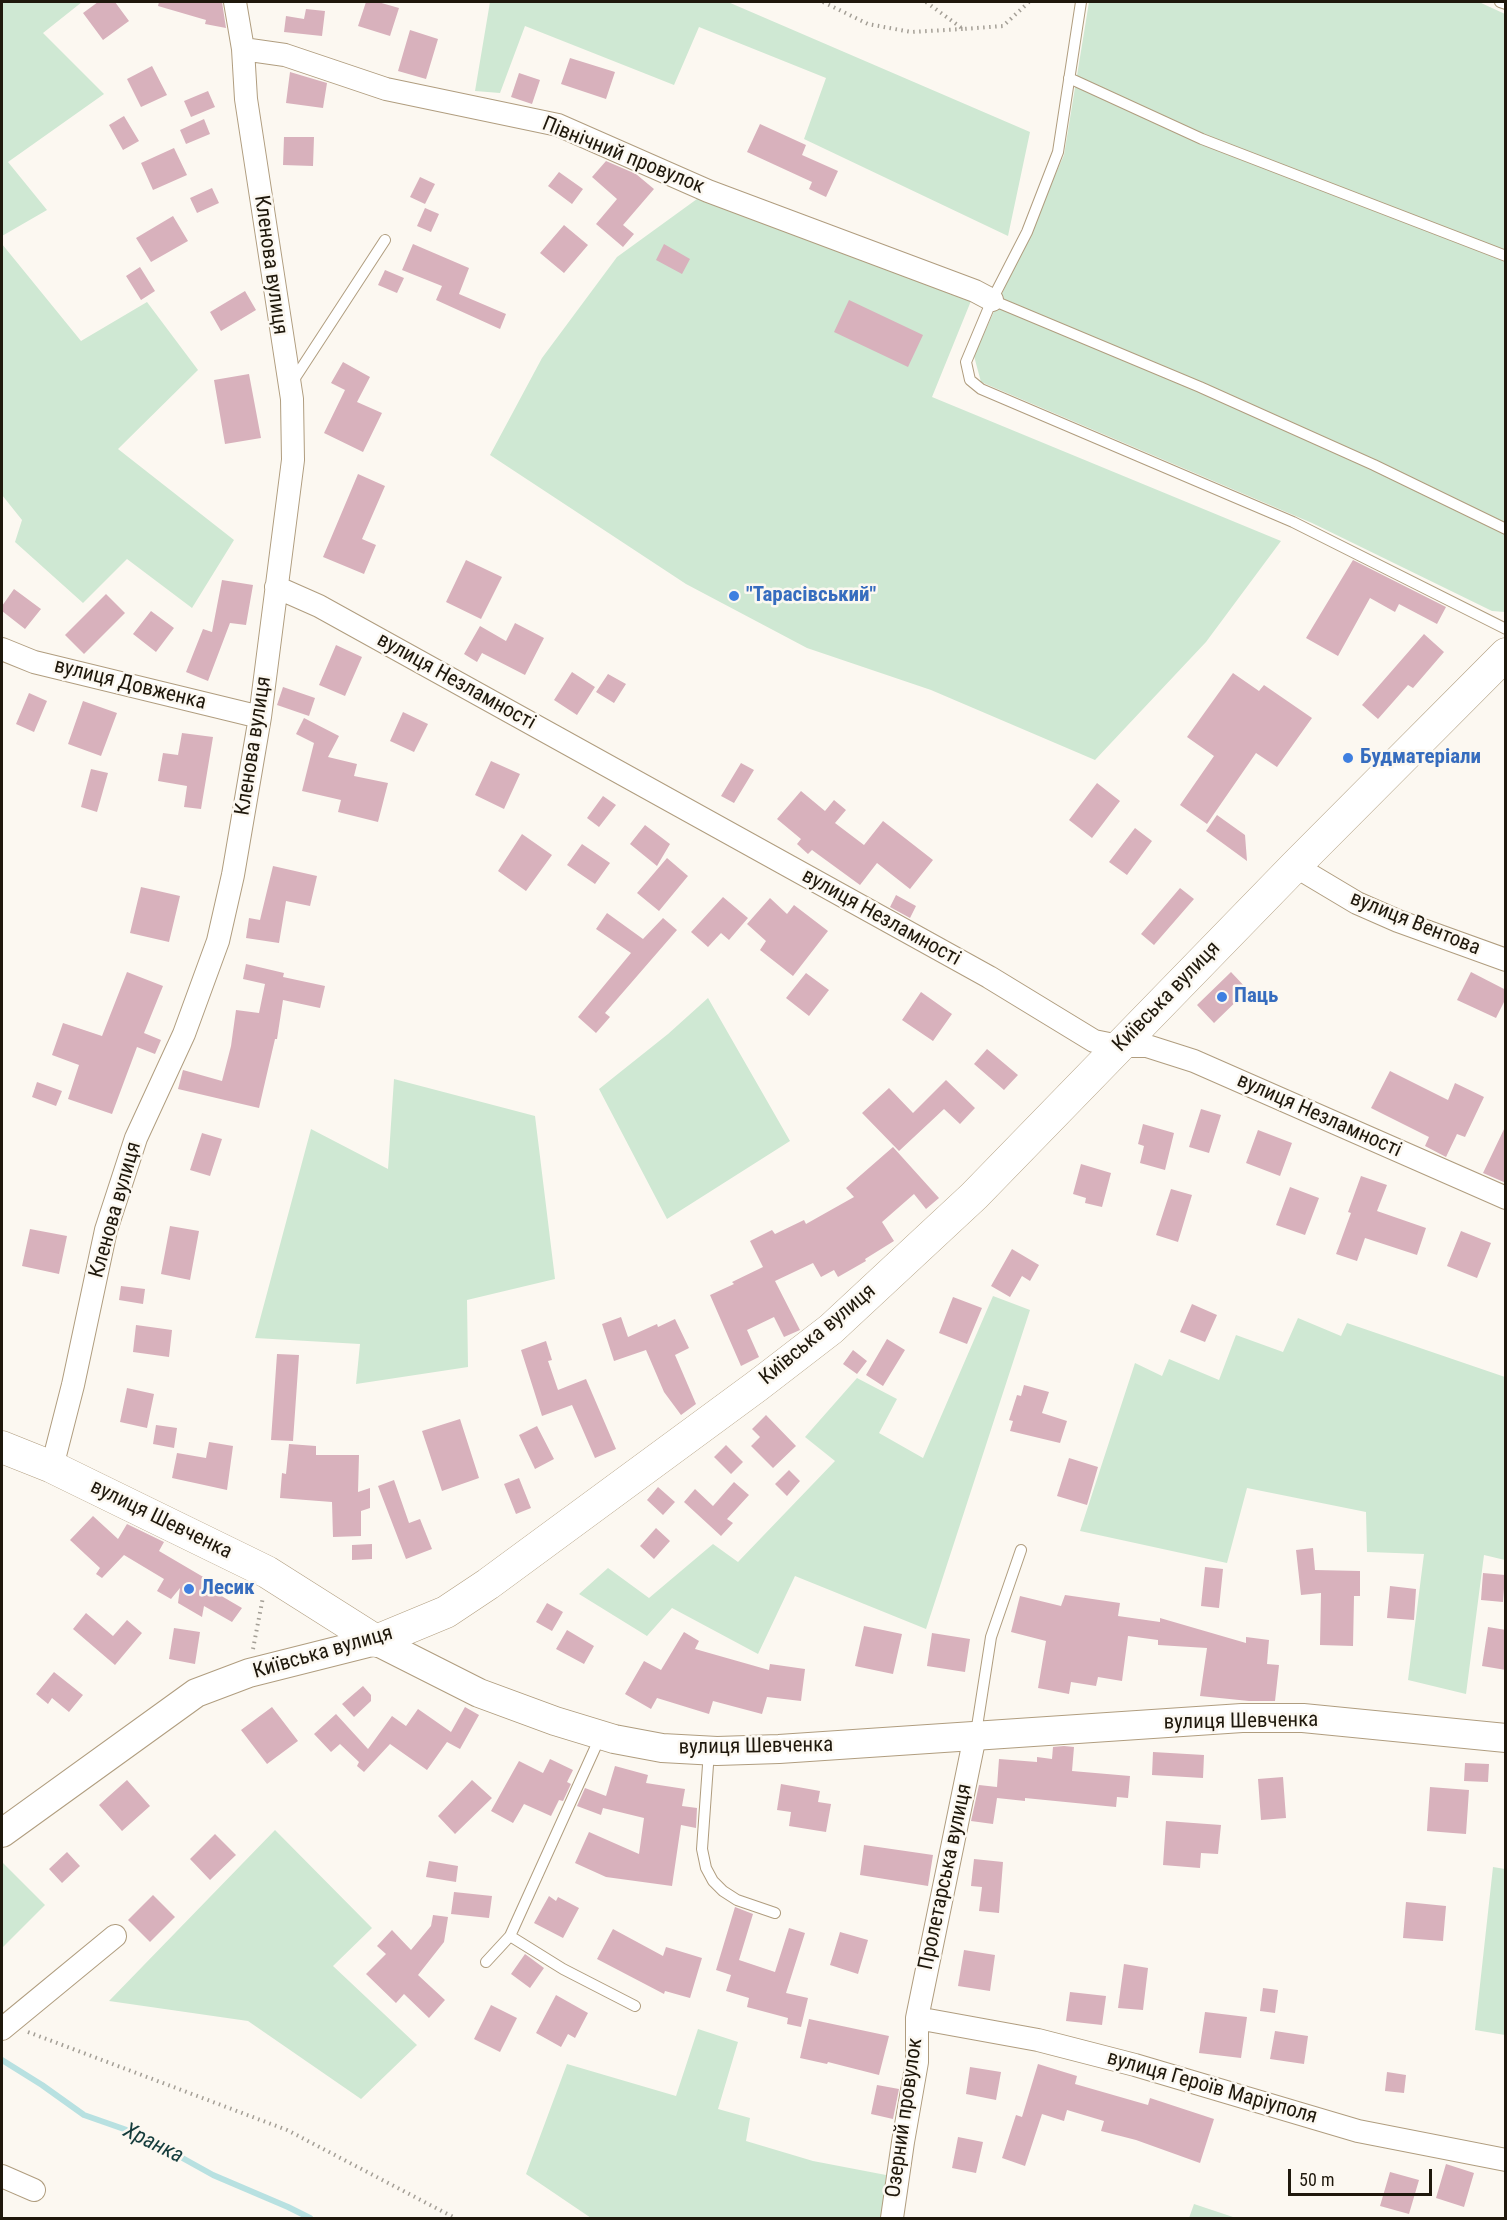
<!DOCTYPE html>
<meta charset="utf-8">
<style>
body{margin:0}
#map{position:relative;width:1507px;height:2220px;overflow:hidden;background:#fcf8f1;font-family:"Roboto Condensed",sans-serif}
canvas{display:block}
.frame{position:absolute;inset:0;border:3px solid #1f180c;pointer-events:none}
.scale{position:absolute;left:1288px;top:2169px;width:144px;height:27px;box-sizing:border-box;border:3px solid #1f180c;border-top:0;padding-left:8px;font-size:18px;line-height:21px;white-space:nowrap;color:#1f180c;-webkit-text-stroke:4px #fcf8f1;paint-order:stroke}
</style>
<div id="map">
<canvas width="1507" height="2220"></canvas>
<div class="frame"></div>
<div class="scale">50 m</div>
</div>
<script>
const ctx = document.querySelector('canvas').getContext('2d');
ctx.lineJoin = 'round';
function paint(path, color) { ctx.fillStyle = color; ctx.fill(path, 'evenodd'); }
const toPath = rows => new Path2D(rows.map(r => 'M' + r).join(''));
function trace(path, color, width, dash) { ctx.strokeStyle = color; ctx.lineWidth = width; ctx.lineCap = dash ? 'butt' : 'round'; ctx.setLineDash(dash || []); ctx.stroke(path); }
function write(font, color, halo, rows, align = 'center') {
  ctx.font = font + ' "Roboto Condensed",sans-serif'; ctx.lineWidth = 5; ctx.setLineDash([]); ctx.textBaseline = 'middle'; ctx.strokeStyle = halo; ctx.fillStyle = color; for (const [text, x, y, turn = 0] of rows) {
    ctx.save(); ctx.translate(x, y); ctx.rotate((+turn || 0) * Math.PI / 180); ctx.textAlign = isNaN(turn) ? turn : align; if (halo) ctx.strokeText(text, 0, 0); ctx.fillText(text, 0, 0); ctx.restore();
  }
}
paint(toPath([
 [2,2,82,2,43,33,104,94,8,162,47,210,2,236],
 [490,2,728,2,1030,132,1008,236,804,139,826,78,699,27,674,85,525,26,500,93,475,91],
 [1089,2,1479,2,1505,14,1505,612,1492,611,1312,523,981,382,974,356,1064,155],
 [708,191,975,291,932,397,1281,541,1206,642,1095,760,931,690,807,648,686,584,490,455,542,358,617,257],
 [2,244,81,341,147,302,198,370,118,449,234,540,192,608,127,559,83,603,15,542,22,520,2,495],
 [708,998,790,1141,667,1219,599,1089,668,1034],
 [394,1079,535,1116,555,1279,467,1300,468,1367,356,1384,360,1344,255,1338,311,1129,388,1169],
 [993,1296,1030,1310,926,1629,795,1576,758,1654,672,1608,647,1636,579,1594,608,1568,649,1598,713,1544,738,1562,835,1461,805,1437,857,1378,897,1399,879,1433,923,1458],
 [1298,1318,1341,1336,1347,1323,1505,1377,1505,1560,1484,1555,1466,1694,1408,1680,1424,1554,1367,1552,1366,1512,1247,1488,1227,1563,1080,1531,1135,1363,1162,1376,1169,1359,1219,1380,1236,1335,1283,1352],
 [275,1830,372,1928,333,1966,417,2045,361,2099,248,2021,109,2001],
 [2,1862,45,1905,2,1948],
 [1493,1867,1505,1869,1505,2035,1475,2030],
 [698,2029,738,2042,718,2109,750,2118,746,2141,813,2161,886,2175,883,2218,591,2218,526,2174,567,2064,676,2096],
 [1194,2204,1236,2218,1189,2218]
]), '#cfe8d3');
trace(toPath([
 [2,2060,42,2085,84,2115,141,2135,213,2175,288,2207,310,2218]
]), '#b8e1e1', 6);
paint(toPath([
 [98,2,115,2,129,21,103,40,83,13],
 [159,2,222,2,226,28,205,24,206,20,158,6],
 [366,2,378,2,399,8,390,36,358,26],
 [306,9,325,11,322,36,284,32,286,16,304,19],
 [410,30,438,39,426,79,398,71],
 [570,58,615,72,606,99,561,84],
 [152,66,167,95,141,107,127,79],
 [290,72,327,83,323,108,286,103],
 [519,73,540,80,532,104,511,97],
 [208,91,215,107,191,117,184,101],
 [124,116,139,141,123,150,109,125],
 [204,119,210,134,186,144,180,130],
 [760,124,806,145,802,155,838,171,826,197,809,189,812,182,747,152],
 [284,137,314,137,313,166,283,165],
 [174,148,187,175,153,190,141,163],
 [606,161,636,174,654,189,623,225,634,234,623,247,596,224,617,199,592,177],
 [559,172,583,189,572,204,548,186],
 [420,177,435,184,425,204,410,197],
 [212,188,219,203,197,213,190,198],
 [425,208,439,214,431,232,417,226],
 [173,216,188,241,151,262,136,238],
 [564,225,588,245,564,273,540,253],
 [413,244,469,268,459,294,506,314,500,329,436,300,442,286,402,270],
 [664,244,690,259,682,274,656,260],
 [140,267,155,291,141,300,126,276],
 [385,270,404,278,397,293,378,285],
 [245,291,256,310,221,331,210,312],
 [849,300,923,335,908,367,834,332],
 [343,362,370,377,357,402,382,413,363,452,324,433,345,390,331,383],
 [249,374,261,438,225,444,214,380],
 [358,474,385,486,362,539,376,545,364,574,323,557],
 [466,560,502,577,481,619,446,602],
 [1353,560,1446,607,1437,624,1399,604,1395,612,1370,598,1338,656,1306,638],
 [222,580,253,585,246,625,230,623,208,681,186,672,203,629,212,632],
 [14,589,41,609,25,629,2,611,2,606],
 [106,594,125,613,84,654,65,635],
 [151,611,174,628,156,652,133,634],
 [515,623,544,638,525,675,482,653,477,662,464,654,480,626,506,641],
 [1424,634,1444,652,1413,688,1408,685,1378,719,1362,705],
 [336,645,362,657,345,696,319,685],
 [572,672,595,687,577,715,554,700],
 [1233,673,1259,691,1264,685,1312,718,1277,767,1256,753,1207,824,1180,805,1214,756,1187,737],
 [608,674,626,684,614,703,596,692],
 [283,687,315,698,309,716,277,705],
 [29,693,47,701,34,732,16,724],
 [83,701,117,713,101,756,68,744],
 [403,712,428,724,414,752,390,741],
 [304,718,339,736,328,757,357,764,354,776,388,783,378,822,338,812,341,800,302,791,314,743,296,734],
 [182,733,213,737,201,809,184,807,187,786,158,781,163,753,178,755],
 [491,761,520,774,504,809,475,795],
 [741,763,754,770,734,803,721,796],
 [91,769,108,773,97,812,81,807],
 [1097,783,1120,801,1092,838,1069,820],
 [801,791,825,811,834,800,846,810,835,823,864,845,883,821,933,860,910,889,877,863,860,885,812,850,808,854,797,844,801,839,777,819],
 [603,796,616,805,599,827,587,818],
 [1217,815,1245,835,1247,861,1206,831],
 [645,825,670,844,657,866,630,844],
 [1135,828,1152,841,1127,875,1109,862],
 [522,834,552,855,526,891,498,871],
 [582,844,610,863,595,884,567,865],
 [667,858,688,876,659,911,637,893],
 [273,866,317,876,310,906,286,901,279,943,246,938,249,918,260,920],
 [141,887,180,896,169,942,130,933],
 [1180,888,1194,899,1154,945,1141,934],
 [896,895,916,906,910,918,890,907],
 [723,897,748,918,729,940,721,933,708,947,691,932],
 [770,898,787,914,794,905,828,931,793,976,760,950,766,941,747,924],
 [607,913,643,939,663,918,677,930,605,1013,610,1017,596,1033,578,1017,631,953,596,929],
 [246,964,284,973,283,977,325,986,320,1008,283,1000,277,1039,275,1039,259,1108,178,1089,183,1070,222,1081,231,1046,236,1010,259,1013,265,984,243,979],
 [127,972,163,986,144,1033,161,1040,155,1054,137,1047,112,1114,68,1099,79,1065,52,1055,63,1023,102,1036],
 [1231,972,1248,990,1214,1023,1197,1005],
 [1471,972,1506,990,1506,998,1496,1018,1457,1000],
 [806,973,829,990,809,1016,786,998],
 [921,992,952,1014,933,1041,902,1020],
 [987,1049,1018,1075,1004,1090,974,1064],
 [1390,1071,1448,1100,1455,1083,1484,1097,1465,1137,1457,1134,1446,1157,1425,1146,1429,1137,1371,1108],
 [946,1080,975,1108,960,1124,944,1109,899,1151,862,1113,889,1088,913,1113],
 [37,1082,62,1091,56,1106,32,1097],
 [1201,1109,1221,1115,1209,1153,1189,1147],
 [1143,1124,1174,1133,1165,1170,1140,1163,1144,1146,1138,1144],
 [1506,1125,1506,1183,1483,1173],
 [1258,1130,1292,1143,1280,1176,1246,1163],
 [202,1133,222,1139,210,1176,190,1170],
 [893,1147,939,1198,926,1209,914,1194,882,1222,894,1241,865,1259,866,1261,838,1277,834,1270,821,1277,813,1263,775,1281,800,1330,784,1337,774,1317,747,1330,759,1357,741,1366,710,1295,734,1284,732,1282,763,1267,750,1241,772,1230,775,1234,804,1220,806,1224,854,1197,846,1188],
 [1081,1164,1111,1173,1102,1207,1085,1203,1086,1198,1073,1194],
 [1361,1176,1387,1185,1377,1211,1426,1228,1417,1255,1365,1238,1357,1261,1336,1254,1351,1213,1348,1212],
 [1290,1187,1319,1198,1305,1235,1276,1225],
 [1171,1189,1192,1195,1178,1242,1156,1235],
 [170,1226,199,1231,190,1280,161,1274],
 [30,1229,67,1236,59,1274,22,1266],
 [1461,1231,1491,1243,1477,1278,1447,1266],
 [1012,1249,1039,1265,1030,1281,1022,1276,1010,1297,991,1286],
 [121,1286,145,1289,143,1304,119,1300],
 [953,1297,982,1308,967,1344,939,1333],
 [1192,1304,1217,1315,1205,1342,1180,1332],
 [621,1317,628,1337,657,1324,658,1327,675,1319,689,1348,675,1355,696,1404,681,1415,664,1392,646,1350,614,1361,602,1324],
 [136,1325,172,1330,169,1357,133,1352],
 [887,1339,905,1350,883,1386,866,1375],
 [546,1341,552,1360,548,1361,558,1390,586,1379,616,1449,595,1458,572,1405,542,1416,521,1350],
 [853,1350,867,1361,857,1374,843,1364],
 [277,1354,299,1355,293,1441,271,1440],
 [1024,1385,1049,1392,1042,1413,1067,1421,1060,1443,1010,1431,1013,1421,1009,1420,1017,1395,1021,1396],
 [127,1388,154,1394,147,1428,120,1422],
 [766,1415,796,1446,773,1468,751,1446,760,1437,752,1429],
 [460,1419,479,1478,442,1491,422,1431],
 [156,1425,177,1428,174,1448,153,1444],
 [537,1426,554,1459,535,1469,519,1435],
 [209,1442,233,1446,227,1490,172,1478,177,1453,206,1458],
 [289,1444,316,1446,316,1455,359,1455,358,1492,370,1488,370,1508,361,1511,361,1536,333,1537,332,1502,280,1498,282,1473,286,1474],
 [726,1445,743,1462,731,1474,714,1457],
 [1069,1458,1098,1467,1087,1505,1057,1496],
 [789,1470,800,1481,787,1496,775,1484],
 [519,1478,531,1508,516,1514,504,1484],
 [394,1480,409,1523,420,1519,432,1549,406,1559,378,1486],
 [734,1482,749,1495,727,1519,733,1523,721,1536,684,1502,695,1489,713,1506],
 [658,1487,675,1502,663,1515,647,1500],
 [93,1516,118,1539,127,1524,164,1542,159,1551,222,1588,218,1594,242,1608,232,1622,204,1606,202,1617,178,1603,180,1588,171,1599,157,1591,164,1579,124,1555,102,1578,96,1574,100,1568,70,1540],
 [656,1528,670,1541,654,1559,640,1546],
 [372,1544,372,1559,352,1560,352,1545],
 [1313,1548,1315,1570,1360,1571,1360,1596,1354,1596,1353,1646,1320,1645,1321,1593,1301,1595,1296,1550],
 [1205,1567,1223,1569,1219,1608,1201,1606],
 [1483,1573,1505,1575,1503,1602,1481,1600],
 [1390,1586,1416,1589,1414,1620,1387,1618],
 [1065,1595,1120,1603,1118,1616,1160,1622,1160,1618,1246,1643,1246,1637,1269,1640,1267,1664,1279,1665,1275,1701,1249,1701,1200,1696,1207,1648,1158,1645,1158,1640,1128,1636,1122,1681,1098,1677,1096,1686,1071,1682,1069,1694,1038,1688,1046,1641,1011,1632,1020,1596,1061,1606],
 [547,1603,563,1612,552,1631,536,1622],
 [86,1613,113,1636,127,1620,142,1633,115,1665,73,1629],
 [864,1626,902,1634,893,1674,855,1666],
 [1488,1627,1506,1630,1506,1670,1482,1666],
 [174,1628,200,1632,195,1664,169,1659],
 [567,1630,594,1646,584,1664,556,1649],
 [684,1632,699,1641,695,1649,769,1670,770,1664,805,1669,801,1701,767,1697,762,1714,713,1701,709,1714,657,1698,651,1709,625,1694,644,1661,661,1670],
 [932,1633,970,1639,965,1672,927,1666],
 [54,1672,83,1695,69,1712,52,1698,48,1704,36,1694],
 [363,1686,371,1695,371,1701,354,1717,342,1704],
 [272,1707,298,1741,267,1764,241,1730],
 [465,1707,479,1715,460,1749,447,1742,427,1770,390,1744,364,1772,357,1766,359,1762,340,1744,331,1752,314,1734,336,1714,368,1749,392,1716,406,1726,418,1709,451,1732],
 [1064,1746,1074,1747,1072,1771,1130,1776,1128,1798,1117,1797,1116,1807,1025,1798,1025,1801,997,1798,993,1824,971,1821,979,1785,997,1787,999,1759,1037,1762,1037,1757,1052,1759,1053,1747],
 [1153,1752,1204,1755,1203,1778,1152,1775],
 [550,1759,573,1770,567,1782,571,1784,563,1801,559,1800,551,1816,524,1804,513,1823,491,1811,519,1761,543,1773],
 [1465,1763,1489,1764,1488,1782,1464,1781],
 [615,1766,648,1775,646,1783,685,1789,682,1806,697,1808,696,1828,681,1825,672,1886,606,1877,575,1863,589,1832,639,1854,644,1818,603,1808,601,1815,577,1806,585,1788,606,1796],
 [1283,1777,1286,1818,1261,1820,1258,1779],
 [127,1780,150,1806,122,1831,99,1805],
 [472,1780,492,1798,455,1834,438,1816],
 [781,1784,820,1791,818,1802,831,1804,826,1832,789,1826,791,1812,777,1810],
 [1430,1787,1469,1790,1466,1834,1427,1831],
 [1166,1821,1221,1825,1218,1854,1201,1853,1200,1868,1163,1865],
 [215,1834,236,1855,210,1880,190,1859],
 [864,1845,933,1855,928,1886,860,1875],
 [67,1852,80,1866,62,1883,49,1869],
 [974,1859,1003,1862,999,1913,979,1911,982,1887,971,1886],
 [429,1861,458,1866,456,1882,426,1877],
 [454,1892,492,1896,489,1918,451,1914],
 [153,1895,175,1917,150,1942,128,1920],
 [549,1896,556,1901,558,1897,579,1908,563,1938,534,1923],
 [1406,1902,1446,1906,1443,1941,1403,1938],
 [735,1907,753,1914,739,1960,775,1972,789,1928,805,1933,786,1993,808,1998,801,2027,787,2024,788,2018,747,2007,749,1998,726,1991,731,1975,716,1970],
 [433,1915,448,1917,444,1942,418,1975,445,2000,429,2018,404,1994,396,2003,366,1974,386,1954,377,1946,392,1930,411,1950,431,1926],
 [613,1929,663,1956,666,1947,702,1958,690,1998,665,1991,664,1994,597,1959],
 [840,1932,868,1940,858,1974,830,1965],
 [964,1950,995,1955,990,1991,958,1986],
 [525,1954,544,1968,530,1988,511,1974],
 [1124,1964,1148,1968,1143,2010,1118,2008],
 [1263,1988,1278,1990,1275,2013,1260,2011],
 [1070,1992,1106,1996,1102,2025,1066,2021],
 [556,1995,588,2013,575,2038,568,2034,561,2047,536,2033],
 [491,2005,517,2018,500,2052,474,2039],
 [1205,2012,1247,2017,1241,2058,1199,2053],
 [809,2019,889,2036,879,2075,828,2062,827,2064,800,2058],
 [1275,2031,1308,2036,1304,2064,1270,2059],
 [1038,2064,1077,2076,1075,2084,1148,2105,1150,2098,1214,2119,1200,2163,1136,2140,1101,2131,1104,2121,1067,2110,1064,2121,1042,2114,1025,2166,1002,2158,1016,2115,1022,2117],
 [970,2067,1001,2072,996,2100,966,2094],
 [1387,2072,1406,2075,1404,2093,1385,2091],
 [877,2085,899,2089,893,2119,871,2114],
 [958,2137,983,2142,976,2173,952,2168],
 [1446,2164,1474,2173,1464,2207,1436,2198],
 [1390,2172,1419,2180,1409,2214,1380,2206]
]), '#d8b1bc');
const service = toPath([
 [1081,2,1058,152,1027,232,992,300,966,362,970,380,981,389,1293,522,1506,629],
 [1500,2,1506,4],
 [1069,78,1202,139,1506,256],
 [992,300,1200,387,1374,465,1506,529],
 [293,381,385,240],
 [976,1733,991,1637,1021,1550],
 [709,1751,702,1849,706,1868,713,1881,723,1891,737,1900,775,1913],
 [510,1936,563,1969,635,2006],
 [486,1962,510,1936,601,1735]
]);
const minor = toPath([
 [243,49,285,55,386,89,558,125,708,191,975,291,992,300],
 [276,587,319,606,989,977,1094,1041,1119,1046,1147,1046,1194,1061,1506,1198],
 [2,649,34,662,260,717],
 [1295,866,1357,903,1398,921,1506,960],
 [52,1467,73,1385,106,1230,136,1138,184,1034,218,941,233,875,260,717,293,460,292,399,246,99,243,49,235,2],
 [917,2018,1038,2040,1135,2065,1358,2131,1506,2160],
 [2,2029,115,1936],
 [2,2176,34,2190],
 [892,2218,903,2142,917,2062,917,2018,975,1736]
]);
const tertiary = toPath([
 [2,1833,196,1693,249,1673,376,1641,479,1693,555,1721,614,1739,662,1748,717,1751,779,1749,1242,1718,1303,1718,1506,1738]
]);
const secondary = toPath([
 [2,1447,52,1467,267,1572,376,1641,446,1612,488,1584,757,1386,831,1329,974,1196,1295,866,1506,654]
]);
trace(service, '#b09d7f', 12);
trace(minor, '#b09d7f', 24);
trace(tertiary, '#b09d7f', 30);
trace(secondary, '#b09d7f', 33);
trace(toPath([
 [823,2,868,24,911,32,963,29],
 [926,2,963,29,1003,26,1029,2],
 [253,1649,263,1597],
 [28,2032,287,2130,455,2218]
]), '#a49f96', 4, [1.5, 4.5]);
trace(service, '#fff', 10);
trace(minor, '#fff', 22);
trace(tertiary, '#fff', 28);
trace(secondary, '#fff', 32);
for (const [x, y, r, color] of [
 [734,596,6,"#3f7fe0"],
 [1348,758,6,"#3f7fe0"],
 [1222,997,6,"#3f7fe0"],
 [189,1589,6,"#3f7fe0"]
]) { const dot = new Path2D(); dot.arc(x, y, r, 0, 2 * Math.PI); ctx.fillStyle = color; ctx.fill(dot); trace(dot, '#fcf8f1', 2); }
write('21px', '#1f180c', '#fcf8f1', [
 ["Північний провулок",623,156,22],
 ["Кленова вулиця",270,265,82],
 ["вулиця Незламності",456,682,29],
 ["вулиця Довженка",130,685,14],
 ["Кленова вулиця",254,746,-81],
 ["вулиця Незламності",881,918,29],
 ["вулиця Вентова",1415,924,22],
 ["Київська вулиця",1167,997,-46],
 ["вулиця Незламності",1319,1116,24],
 ["Кленова вулиця",116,1210,-74],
 ["Київська вулиця",818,1335,-40],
 ["вулиця Шевченка",161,1520,26],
 ["Київська вулиця",323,1653,-16],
 ["вулиця Шевченка",1241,1722,-1],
 ["вулиця Шевченка",756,1747,-1],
 ["Пролетарська вулиця",946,1877,-78],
 ["вулиця Героїв Маріуполя",1212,2088,16],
 ["Озерний провулок",905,2118,-82]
]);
write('bold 21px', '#366cbe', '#fcf8f1', [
 ["\"Тарасівський\"",746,596],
 ["Будматеріали",1360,758],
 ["Паць",1234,997],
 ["Лесик",201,1589]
], 'left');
write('italic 22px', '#133b3b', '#fcf8f1', [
 ["Хранка",153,2144,26]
]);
</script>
